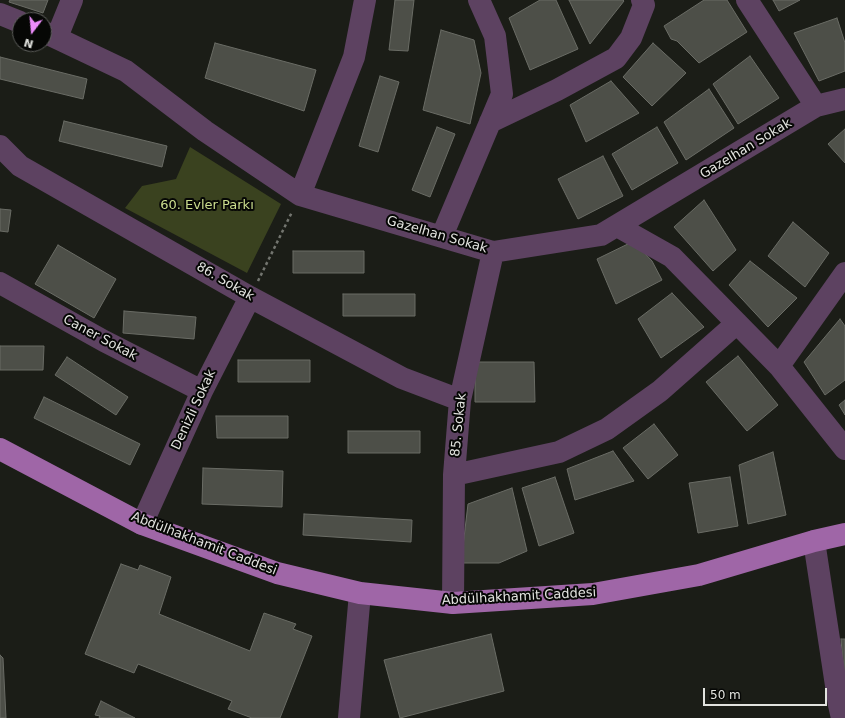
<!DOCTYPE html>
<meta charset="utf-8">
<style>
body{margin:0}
#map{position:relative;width:845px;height:718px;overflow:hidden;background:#1b1d17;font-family:"DejaVu Sans",sans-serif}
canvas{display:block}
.north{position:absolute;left:12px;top:12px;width:40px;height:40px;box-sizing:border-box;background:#060705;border:1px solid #5e5f5c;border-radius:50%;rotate:196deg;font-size:11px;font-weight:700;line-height:16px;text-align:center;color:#e2e3df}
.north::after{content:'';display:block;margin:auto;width:14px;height:18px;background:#ec8cfa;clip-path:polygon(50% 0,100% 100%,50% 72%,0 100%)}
.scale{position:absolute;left:703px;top:688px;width:124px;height:18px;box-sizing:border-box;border:2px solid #e2e3df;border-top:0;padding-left:5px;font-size:12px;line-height:14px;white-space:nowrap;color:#e2e3df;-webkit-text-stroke:3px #060705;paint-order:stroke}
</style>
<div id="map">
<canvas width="845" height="718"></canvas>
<div class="north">N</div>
<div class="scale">50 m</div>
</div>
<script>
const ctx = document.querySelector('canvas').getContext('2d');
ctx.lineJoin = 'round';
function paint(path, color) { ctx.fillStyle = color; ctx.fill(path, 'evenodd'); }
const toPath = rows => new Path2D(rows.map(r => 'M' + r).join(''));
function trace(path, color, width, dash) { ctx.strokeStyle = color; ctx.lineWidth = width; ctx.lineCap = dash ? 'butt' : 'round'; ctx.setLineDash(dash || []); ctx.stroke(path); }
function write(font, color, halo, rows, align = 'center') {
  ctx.font = font + ' "DejaVu Sans",sans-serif'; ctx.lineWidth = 4; ctx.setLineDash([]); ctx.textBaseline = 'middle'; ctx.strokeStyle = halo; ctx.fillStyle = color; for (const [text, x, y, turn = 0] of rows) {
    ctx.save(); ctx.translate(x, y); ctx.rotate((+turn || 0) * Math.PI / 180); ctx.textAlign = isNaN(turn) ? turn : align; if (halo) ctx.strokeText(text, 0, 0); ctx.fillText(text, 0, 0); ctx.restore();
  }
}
paint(toPath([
 [190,147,281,204,247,273,125,208,142,186,176,179]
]), '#3a421f');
const building = toPath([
 [10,0,48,0,43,13,9,2,10,0],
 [395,0,414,0,408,51,389,50,395,0],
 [540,0,556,0,578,49,530,70,509,18,540,0],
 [569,0,623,0,624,1,590,44,569,0],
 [704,0,727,0,747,32,699,63,677,41,671,39,664,26,704,0],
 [773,0,800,0,779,11,773,0],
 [837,18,845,43,845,71,819,81,794,33,837,18],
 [441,30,474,40,481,73,470,124,423,110,441,30],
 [215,43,316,70,304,111,205,78,215,43],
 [653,43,686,73,652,106,623,77,653,43],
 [750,56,779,98,738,124,713,84,750,56],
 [0,57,87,79,83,99,0,79,0,57],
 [380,76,399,82,378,152,359,146,380,76],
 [611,81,639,113,586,142,570,105,611,81],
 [709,89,734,128,686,160,664,122,709,89],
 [64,121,167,146,162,167,59,141,64,121],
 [437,127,455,134,430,197,412,190,437,127],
 [657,127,678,163,632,190,612,154,657,127],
 [845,129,845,163,828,144,845,129],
 [603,156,623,196,578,219,558,179,603,156],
 [704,200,736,250,713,271,674,227,704,200],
 [0,209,11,210,8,232,0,231,0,209],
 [793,222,829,253,805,287,768,256,793,222],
 [632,242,637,245,652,261,662,280,616,304,597,259,632,242],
 [58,245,116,279,94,318,35,284,58,245],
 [293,251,364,251,364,273,293,273,293,251],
 [750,261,797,298,768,327,729,285,750,261],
 [672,293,704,327,661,358,638,319,672,293],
 [343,294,415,294,415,316,343,316,343,294],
 [124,311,196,317,194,339,123,333,124,311],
 [840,319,845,326,845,380,825,395,804,362,840,319],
 [0,346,44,346,43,370,0,370,0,346],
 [738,356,778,405,747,431,706,382,738,356],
 [67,357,128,397,116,415,55,375,67,357],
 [238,360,310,360,310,382,238,382,238,360],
 [475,362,534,362,535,402,475,402,475,362],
 [44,397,140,444,130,465,34,418,44,397],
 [845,400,845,415,839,405,845,400],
 [216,416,288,416,288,438,217,438,216,416],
 [654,424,678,455,648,479,623,448,654,424],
 [348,431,420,431,420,453,348,453,348,431],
 [613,451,634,481,575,500,567,469,613,451],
 [773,452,786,515,748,524,739,465,773,452],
 [203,468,283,471,282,507,202,504,203,468],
 [555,477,574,533,539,546,522,488,555,477],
 [730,477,738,526,698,533,689,483,730,477],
 [512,488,527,551,499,563,461,563,468,504,512,488],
 [304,514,412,520,411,542,303,535,304,514],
 [121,564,138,570,140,565,171,577,159,614,250,651,264,613,296,624,293,629,312,636,280,718,252,718,228,709,232,701,138,664,134,673,85,654,121,564],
 [491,634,504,691,400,718,384,660,491,634],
 [841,639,845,639,845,689,841,639],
 [0,655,3,658,6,718,0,718,0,655],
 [101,701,135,718,99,718,100,716,95,715,101,701]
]);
paint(building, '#4d4f48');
trace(building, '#6a6c65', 1);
trace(toPath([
 [258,281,292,212]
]), '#73756f', 2.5, [3, 3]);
trace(toPath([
 [747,0,816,106],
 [0,14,20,22],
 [44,32,126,71,205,131,300,195,493,252,601,235,816,106,845,99],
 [57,37,72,0],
 [490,122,557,90,616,58,631,38,644,5,642,0],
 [0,146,20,166,250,297,402,378,460,400],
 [300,195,354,57,365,0],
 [617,226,672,257,779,366,845,449],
 [442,236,502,94,495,36,479,0],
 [0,283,104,341,202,391],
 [779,366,845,273],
 [454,475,559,452,607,429,660,391,737,323],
 [142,524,202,391,250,297],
 [814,541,839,705,842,718],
 [453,603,454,475,460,400,493,252],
 [349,718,360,593]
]), '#5d4261', 22);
trace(toPath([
 [0,449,142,524,277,573,360,593,453,603,593,594,699,575,814,541,845,534]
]), '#9f66a7', 22);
write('13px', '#e2e3df', '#060705', [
 ["Gazelhan Sokak",746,149,-31],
 ["Gazelhan Sokak",437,235,16],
 ["86. Sokak",225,282,30],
 ["Caner Sokak",100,338,28],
 ["Denizli Sokak",194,410,-65],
 ["85. Sokak",459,425,-84],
 ["Abdülhakhamit Caddesi",204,544,21],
 ["Abdülhakhamit Caddesi",519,597,-3]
]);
write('13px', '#cbde8e', '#060705', [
 ["60. Evler Parkı",207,206]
]);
</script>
